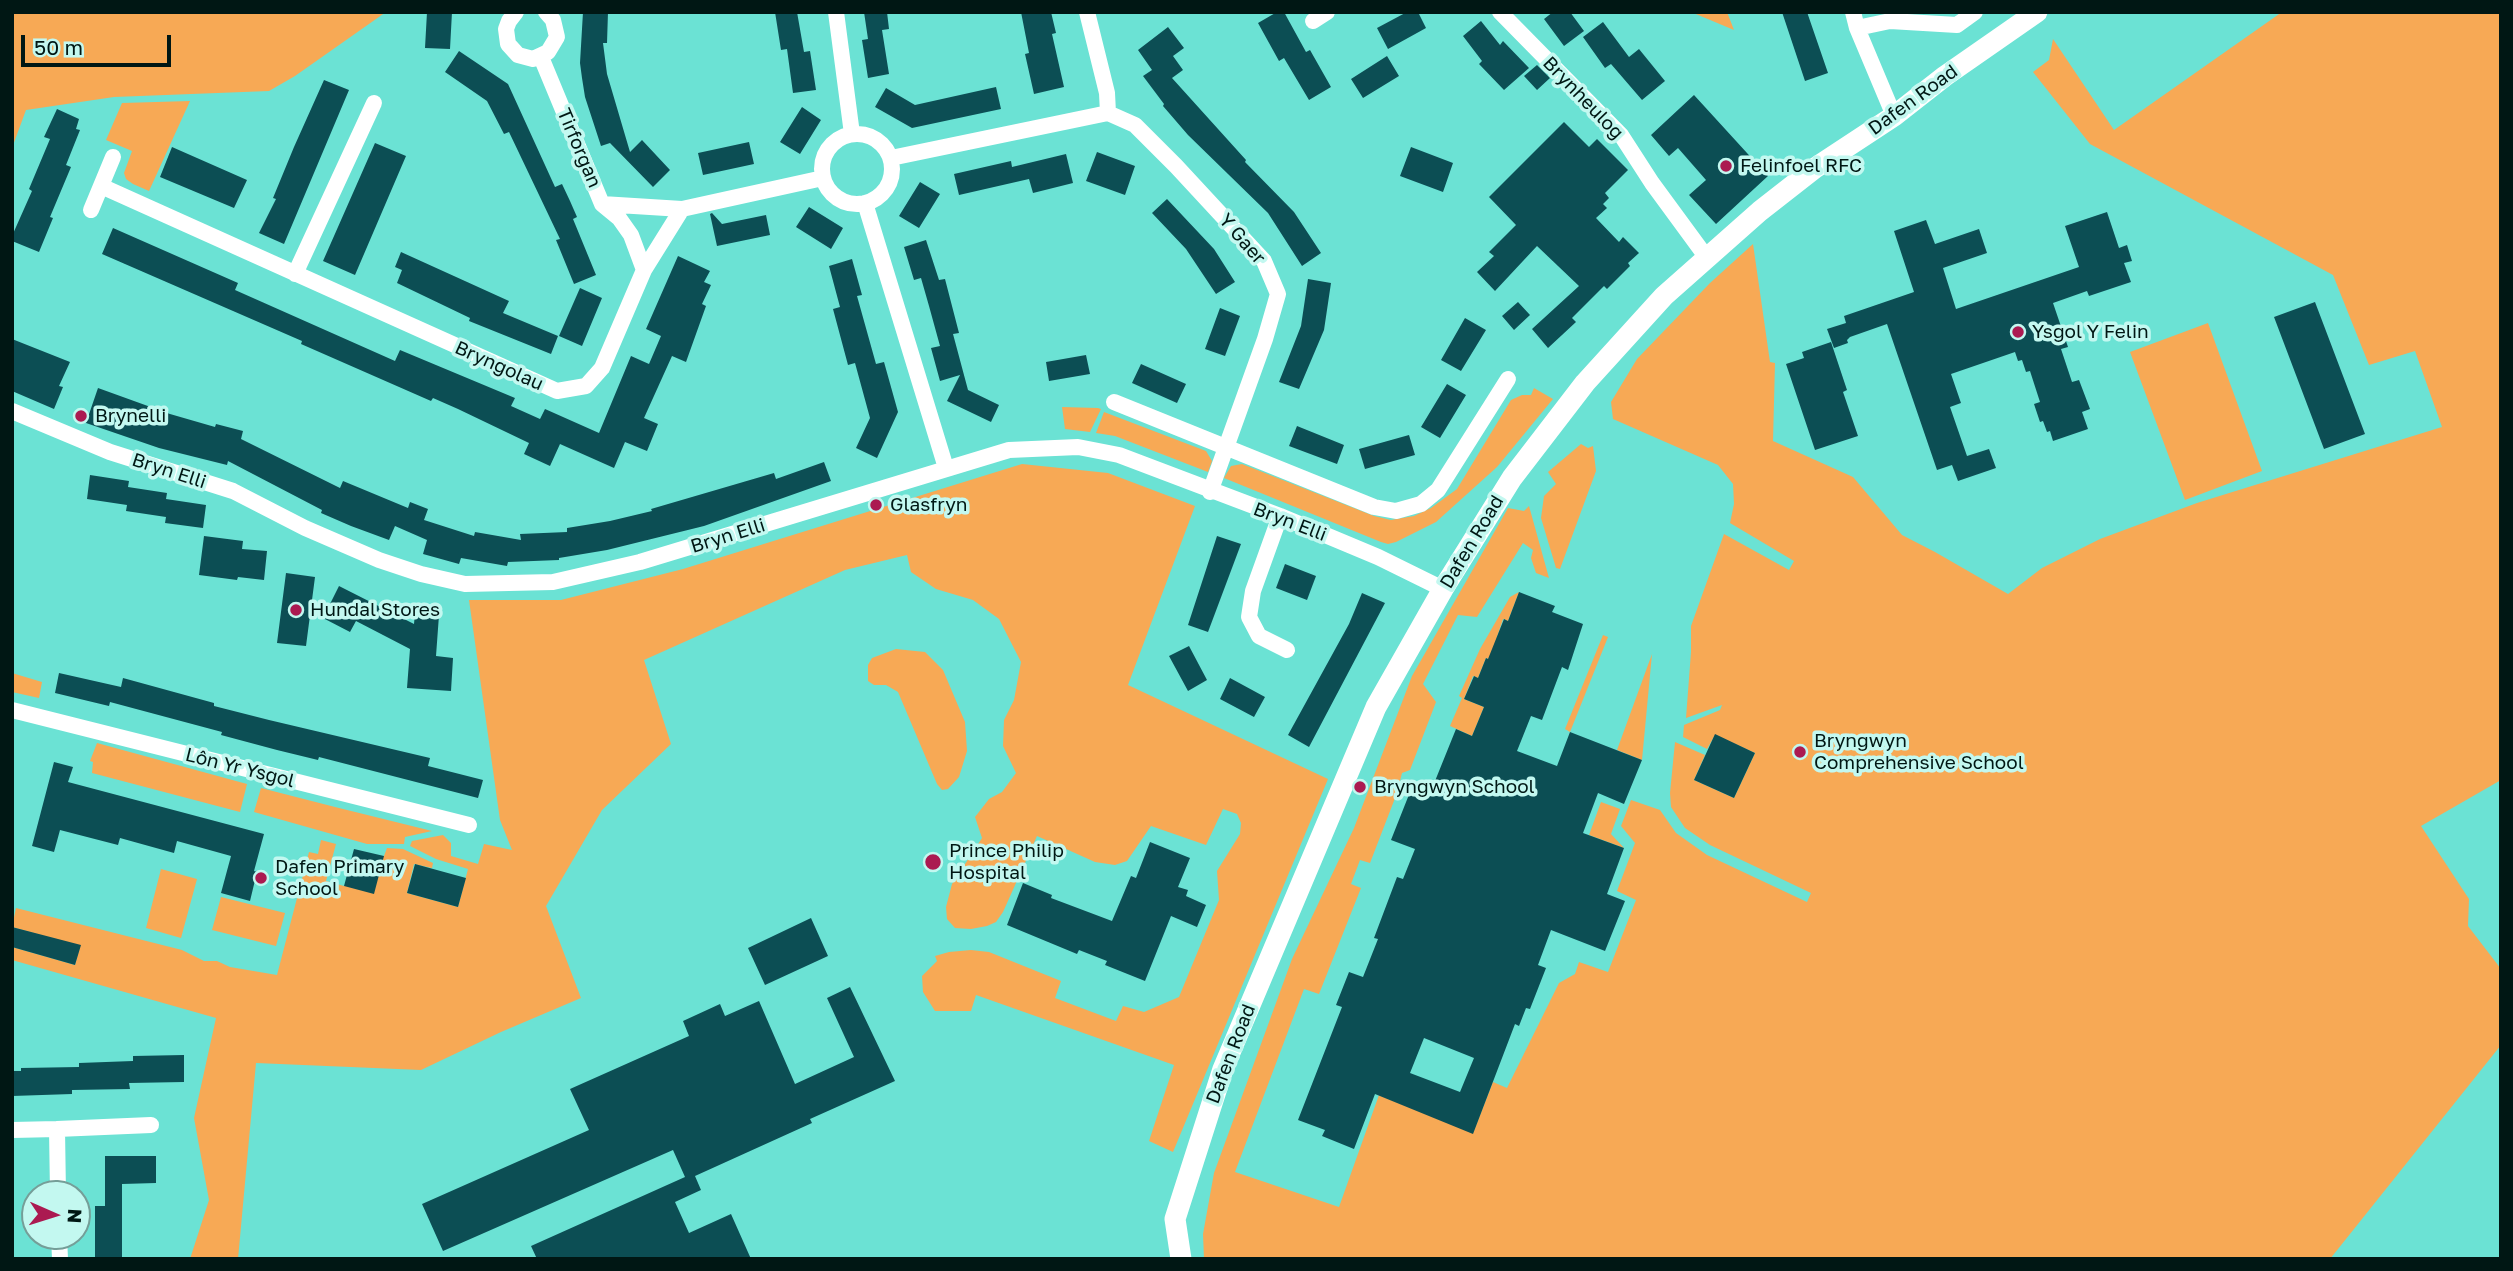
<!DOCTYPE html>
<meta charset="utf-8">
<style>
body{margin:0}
#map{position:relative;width:2513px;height:1271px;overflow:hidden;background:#6be2d4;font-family:"Golos Text",sans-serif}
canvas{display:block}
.frame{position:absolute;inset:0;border:14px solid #001714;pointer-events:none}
.north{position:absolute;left:21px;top:1180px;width:70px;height:70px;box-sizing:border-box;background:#c3f8f0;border:2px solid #759e98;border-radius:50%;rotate:93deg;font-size:19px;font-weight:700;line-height:28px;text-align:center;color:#001714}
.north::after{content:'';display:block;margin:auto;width:24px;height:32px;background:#ab1a51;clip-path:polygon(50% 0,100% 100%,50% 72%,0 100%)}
.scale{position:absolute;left:21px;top:35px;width:150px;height:32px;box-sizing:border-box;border:4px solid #001714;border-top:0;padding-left:9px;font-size:21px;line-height:24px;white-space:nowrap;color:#001714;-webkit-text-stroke:5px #c3f8f0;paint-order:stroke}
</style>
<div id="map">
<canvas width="2513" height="1271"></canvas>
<div class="frame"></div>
<div class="north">N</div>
<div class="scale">50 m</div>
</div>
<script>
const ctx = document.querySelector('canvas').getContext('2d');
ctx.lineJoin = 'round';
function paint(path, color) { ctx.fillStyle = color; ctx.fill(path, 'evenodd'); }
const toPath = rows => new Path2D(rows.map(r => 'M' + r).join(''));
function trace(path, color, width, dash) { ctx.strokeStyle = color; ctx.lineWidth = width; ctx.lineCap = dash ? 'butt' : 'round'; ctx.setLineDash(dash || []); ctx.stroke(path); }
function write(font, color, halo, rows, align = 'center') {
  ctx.font = font + ' "Golos Text",sans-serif'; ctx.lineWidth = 7; ctx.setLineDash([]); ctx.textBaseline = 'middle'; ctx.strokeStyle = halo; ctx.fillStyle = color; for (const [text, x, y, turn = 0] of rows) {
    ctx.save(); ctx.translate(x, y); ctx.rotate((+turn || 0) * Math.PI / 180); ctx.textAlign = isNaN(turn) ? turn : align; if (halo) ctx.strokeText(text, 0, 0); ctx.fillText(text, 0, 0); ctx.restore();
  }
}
paint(toPath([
 [12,12,386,12,295,76,269,91,114,97,26,110,12,148],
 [1690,12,1727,12,1734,30,1691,12],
 [2282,12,2501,12,2501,780,2421,826,2469,899,2468,926,2501,969,2501,1045,2330,1259,1204,1259,1203,1234,1214,1173,1292,959,1354,828,1412,676,1508,508,1524,511,1529,506,1549,578,1536,573,1531,558,1533,550,1523,543,1477,617,1458,615,1423,684,1436,702,1410,770,1402,773,1397,793,1370,863,1360,860,1351,884,1361,888,1319,994,1304,989,1235,1172,1339,1207,1379,1095,1473,1133,1493,1082,1507,1088,1559,983,1575,974,1579,962,1608,972,1636,900,1617,891,1635,843,1621,826,1631,800,1660,810,1676,833,1707,855,1807,902,1811,893,1710,845,1685,828,1671,807,1670,793,1675,742,1705,755,1694,780,1734,798,1755,753,1715,735,1707,749,1683,737,1684,725,1720,710,1722,705,1686,718,1691,652,1691,626,1724,534,1789,570,1794,561,1730,523,1734,504,1733,484,1718,465,1613,419,1611,402,1637,359,1710,283,1753,244,1770,362,1775,363,1773,441,1853,477,1902,535,1935,552,2008,594,2042,568,2100,539,2197,503,2442,427,2415,351,2369,365,2333,275,2090,144,2033,72,2049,60,2053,39,2114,130],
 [190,101,149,191,133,184,126,179,124,173,132,151,106,140,122,103],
 [2208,323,2262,471,2185,500,2130,352],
 [1534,388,1553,399,1497,467,1436,522,1396,542,1388,544,1381,542,1224,478,1231,466,1242,464,1374,516,1391,520,1414,516,1431,508,1457,489,1511,400,1522,395,1531,395],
 [1062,407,1098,408,1101,409,1090,432,1065,429],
 [1104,412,1206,451,1212,461,1208,472,1115,436,1096,433],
 [1581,444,1588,448,1593,446,1596,471,1560,569,1556,568,1541,518,1544,496,1556,484,1548,472],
 [1022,464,1108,473,1195,506,1128,685,1328,779,1173,1152,1149,1141,1174,1065,976,995,971,1011,935,1011,923,992,922,976,937,961,935,956,949,952,971,950,989,952,1061,981,1055,998,1116,1021,1123,1006,1144,1012,1179,997,1219,900,1217,871,1240,834,1241,823,1237,814,1223,809,1206,845,1151,826,1127,861,1115,865,1095,862,1037,836,1003,912,996,922,987,926,971,929,955,928,947,919,946,907,952,884,982,838,975,817,989,799,1002,792,1016,773,1003,746,1004,720,1014,700,1021,662,999,619,973,600,936,589,911,572,907,555,845,570,644,660,671,744,602,810,546,906,581,998,501,1032,421,1070,256,1063,238,1259,190,1259,209,1200,194,1118,216,1018,12,960,12,947,75,965,80,946,12,927,16,908,182,950,204,961,217,961,230,967,277,975,309,852,318,854,321,840,336,844,326,881,344,886,384,856,387,848,403,849,433,863,432,868,414,864,407,893,458,907,468,869,436,859,410,846,412,841,443,835,451,843,451,856,478,864,484,844,512,850,500,820,469,600,561,600,683,569],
 [1519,592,1508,621,1503,619,1495,643,1496,662,1486,658,1478,678,1473,676,1464,699,1484,707,1472,736,1450,726,1462,698,1459,696,1480,649,1510,597],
 [1603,635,1608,637,1570,732,1565,729],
 [896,649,925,652,943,670,965,722,967,751,959,777,948,789,942,790,937,784,898,692,886,685,874,685,868,681,868,665,872,658],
 [1652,654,1642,760,1617,750],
 [12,673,42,682,39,698,12,692],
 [97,743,247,784,240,812,92,773,93,762,90,761],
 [261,788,335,807,432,831,405,837,404,844,367,844,254,812],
 [1601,802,1620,809,1611,834,1624,848,1589,835],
 [161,869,197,879,181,938,146,928],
 [221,897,285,913,276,946,212,930]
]), '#f7a955');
paint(toPath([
 [427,12,452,12,450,49,425,48],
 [583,12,608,12,607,43,603,43,607,74,630,152,642,140,670,170,653,187,610,143,601,146,585,97,582,78,580,63],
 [775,12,797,12,804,52,810,51,816,90,793,93,787,49,781,50],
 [864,12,887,12,889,29,882,30,889,74,868,78,862,40,868,39],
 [1021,12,1051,12,1056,33,1052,34,1064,87,1034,94,1025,54,1029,53],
 [1277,12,1284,12,1306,52,1310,50,1331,87,1309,100,1284,58,1279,61,1258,23],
 [1407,12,1418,12,1426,28,1388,49,1377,28],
 [1553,12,1570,12,1584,31,1564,46,1544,19],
 [1782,12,1807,12,1828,73,1805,81],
 [1481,21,1500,45,1503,41,1529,68,1504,90,1479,64,1482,61,1463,36],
 [1603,22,1629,57,1639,49,1665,81,1642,100,1611,64,1605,68,1583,37],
 [1168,27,1184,48,1173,56,1183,70,1172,78,1246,160,1245,162,1294,212,1321,253,1302,266,1268,213,1188,135,1163,106,1164,104,1143,76,1152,70,1138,50],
 [459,51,508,84,555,187,562,184,570,201,577,217,573,219,596,275,574,284,556,240,560,239,509,132,504,134,487,101,445,72],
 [1387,56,1399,76,1363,98,1351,79],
 [1537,65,1550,78,1537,90,1524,76],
 [324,80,349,90,284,244,259,233,276,199,273,198,294,147],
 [996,87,1001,109,912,128,875,107,886,88,915,105],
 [1694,95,1768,176,1716,224,1689,195,1706,180,1678,148,1669,156,1651,135],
 [802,107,821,120,800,154,780,142],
 [57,109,79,119,76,129,80,130,66,165,71,167,50,217,53,218,39,252,12,241,12,236,32,191,29,189,50,139,44,137],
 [1564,122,1589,147,1597,139,1628,170,1605,193,1609,198,1603,204,1607,208,1596,218,1619,242,1623,237,1639,253,1628,263,1630,266,1607,289,1604,286,1572,318,1576,322,1548,348,1532,329,1579,286,1537,246,1495,291,1477,272,1494,256,1489,252,1516,225,1489,197],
 [749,142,754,164,703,175,698,153],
 [375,143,406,156,355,275,323,261],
 [172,147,247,180,234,208,160,177],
 [1411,147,1453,163,1443,192,1400,176],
 [1097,152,1135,166,1125,195,1086,181],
 [1066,154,1073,183,1033,193,1029,179,959,195,954,174,1011,161,1012,167],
 [920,182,940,194,919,228,899,216],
 [1167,199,1214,249,1235,282,1216,294,1186,249,1152,213],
 [809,207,843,228,831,249,796,227],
 [2107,212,2119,248,2127,245,2132,261,2124,263,2131,282,2089,296,2087,291,2053,303,2068,347,2061,349,2072,382,2079,380,2090,409,2082,412,2088,429,2053,441,2050,431,2047,432,2043,421,2040,422,2034,404,2040,402,2030,371,2026,372,2022,360,2018,361,2015,352,1951,374,1961,403,1950,407,1967,456,1989,449,1996,468,1958,481,1952,465,1937,470,1887,324,1850,337,1847,340,1848,343,1834,348,1827,329,1846,323,1844,316,1914,292,1894,231,1926,220,1935,244,1979,229,1987,253,1943,268,1956,309,2079,267,2065,226],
 [712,213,722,224,766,215,770,235,717,246,710,214],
 [113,228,238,283,235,290,395,361,400,350,515,398,511,406,540,419,545,409,599,433,631,356,649,364,661,336,646,329,678,256,710,271,704,282,711,285,702,304,706,306,686,362,672,356,644,418,658,424,647,451,625,442,614,468,560,444,550,466,524,454,529,443,458,409,433,398,431,401,301,344,302,341,102,254],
 [926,240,939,280,945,279,959,333,953,334,968,390,999,405,991,422,947,401,960,375,940,381,931,348,940,346,929,306,921,278,914,280,904,247],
 [401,252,509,301,503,313,558,336,551,354,469,321,470,318,397,283,402,270,395,267],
 [852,259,862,295,857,296,876,364,884,362,898,412,877,458,856,448,870,418,855,363,848,365,833,309,840,307,829,266],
 [1308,279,1331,283,1324,330,1299,389,1279,382,1301,326],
 [580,288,602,298,582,346,559,336],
 [1518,302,1530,315,1514,330,1502,316],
 [2315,302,2365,434,2324,449,2274,317],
 [1220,308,1240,316,1225,356,1205,349],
 [1465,318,1486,330,1461,371,1441,360],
 [12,339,70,362,59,386,63,387,54,409,12,391],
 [1831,342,1847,390,1843,392,1858,436,1815,450,1786,364,1804,358,1802,352],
 [1086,355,1090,374,1049,381,1046,362],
 [1141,364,1186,384,1177,403,1132,383],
 [1447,384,1466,395,1440,438,1421,427],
 [98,388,170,414,215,427,216,424,243,431,241,439,340,488,343,481,408,508,410,502,428,509,424,520,474,536,475,532,521,540,520,534,567,532,567,528,610,521,652,511,651,509,774,473,776,479,824,462,831,481,704,526,607,550,559,558,559,560,508,562,507,566,461,558,459,564,423,554,427,540,395,526,389,540,351,526,321,513,322,510,228,461,227,465,159,448,86,423],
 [1297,426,1344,445,1337,464,1289,446],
 [1409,435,1415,455,1365,469,1359,449],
 [90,475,129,481,128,487,167,493,166,499,206,505,203,528,165,523,166,517,126,511,127,505,87,499],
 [204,536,243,541,242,549,267,551,264,580,238,577,237,580,199,575],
 [1217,536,1241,544,1208,632,1188,625],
 [1285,564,1316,576,1307,600,1276,588],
 [286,573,315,577,306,646,277,643],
 [339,586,414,624,415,613,439,615,436,656,453,658,451,691,407,688,410,649,356,621,350,632,323,618],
 [1519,592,1555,606,1552,612,1583,624,1568,670,1562,667,1542,720,1531,716,1517,751,1557,766,1570,732,1642,760,1624,804,1598,793,1583,833,1624,848,1607,894,1625,901,1605,951,1551,930,1538,965,1546,968,1530,1009,1526,1008,1519,1026,1515,1024,1473,1134,1375,1094,1354,1149,1322,1136,1325,1130,1298,1120,1342,1007,1336,1005,1349,972,1363,977,1378,939,1374,938,1397,877,1403,879,1415,849,1391,840,1412,787,1421,791,1424,783,1433,786,1456,729,1472,736,1484,707,1464,699,1474,676,1478,678,1486,658,1488,659,1504,619,1508,621],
 [1424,1038,1474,1058,1460,1092,1410,1073],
 [1362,593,1385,603,1309,747,1288,735,1349,624],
 [1189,646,1207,680,1188,691,1169,656],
 [59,673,121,687,123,678,214,703,214,706,269,720,430,758,428,766,483,780,478,798,319,757,318,760,277,750,221,735,222,732,110,702,109,706,55,693],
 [1230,678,1265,697,1254,717,1220,699],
 [1715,734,1755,753,1734,798,1694,780],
 [54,762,73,767,68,782,264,834,254,871,257,872,250,901,221,893,231,856,177,841,174,853,120,838,118,845,60,830,54,852,32,846],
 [1150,842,1190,858,1178,887,1188,890,1186,896,1206,905,1197,927,1171,916,1145,981,1105,965,1107,961,1079,950,1077,954,1007,925,1023,883,1052,895,1051,898,1112,921,1131,876,1136,878],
 [354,849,384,856,374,894,344,886],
 [415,864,466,878,458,907,407,893],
 [811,918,828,956,765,985,748,948],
 [12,927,81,945,75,965,12,947],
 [850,987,895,1081,810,1119,812,1123,695,1176,701,1190,675,1202,689,1233,731,1214,751,1259,537,1259,531,1246,685,1177,673,1150,443,1251,422,1204,589,1130,570,1089,689,1036,683,1021,720,1004,725,1016,759,1001,795,1084,854,1057,827,998],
 [184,1055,184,1082,129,1083,130,1089,72,1090,72,1094,12,1096,12,1071,21,1071,21,1068,79,1067,79,1063,133,1061,133,1056],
 [105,1156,156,1156,156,1183,122,1184,122,1257,95,1257,95,1206,105,1206]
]), '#0c4e54');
trace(toPath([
 [516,12,509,21,506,29,508,44,518,55,533,59,548,52,557,37,553,20,546,12],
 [836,12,852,134],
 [1087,12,1107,93,1108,113],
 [1500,12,1621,135,1652,183,1707,258],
 [1853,12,1857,28,1894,116],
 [1313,21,1327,12],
 [1857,28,1890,21,1957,25,1975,12],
 [541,57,602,204,682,209,823,178],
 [1108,113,1135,125,1176,166,1264,261,1278,294,1265,339,1210,492],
 '822 169a35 35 0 1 1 70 0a35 35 0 1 1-70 0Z',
 [891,158,1108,113],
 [101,186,557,391,586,386,602,368,644,270,682,209],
 [865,203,946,468],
 [602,204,619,218,631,235,644,270],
 [91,210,113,157],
 [295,274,374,103],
 [1114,402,1374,507,1396,511,1421,504,1438,490,1508,379],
 [12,411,110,452,233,491,305,528,379,560,421,574,465,584,553,582,640,562,1009,450,1078,447,1119,455,1280,516,1378,557,1443,589],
 [1280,516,1253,591,1249,617,1259,636,1287,650],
 [12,710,469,825],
 [57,1129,151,1125],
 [12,1130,57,1129,58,1194],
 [59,1236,60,1259]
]), '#fff', 16);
trace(toPath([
 [1181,1259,1175,1219,1223,1069,1376,707,1443,589,1512,478,1585,383,1664,296,1760,211,1815,168,1894,116,1945,76,2037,12]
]), '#fff', 21);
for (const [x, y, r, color] of [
 [1726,166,7,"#ab1a51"],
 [2018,332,7,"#ab1a51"],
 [81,416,7,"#ab1a51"],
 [876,505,7,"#ab1a51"],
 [296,610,7,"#ab1a51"],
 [1800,752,7,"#ab1a51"],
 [1360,787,7,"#ab1a51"],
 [933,862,9,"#ab1a51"],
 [261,878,7,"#ab1a51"]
]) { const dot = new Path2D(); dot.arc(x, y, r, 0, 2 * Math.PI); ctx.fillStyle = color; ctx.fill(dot); trace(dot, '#c3f8f0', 2.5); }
write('19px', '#001714', '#c3f8f0', [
 ["Brynheulog",1583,98,46],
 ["Dafen Road",1913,100,-36],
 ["Tirforgan",579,148,67],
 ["Y Gaer",1242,239,49],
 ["Bryngolau",499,366,24],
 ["Bryn Elli",169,471,18],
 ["Bryn Elli",1290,522,21],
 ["Bryn Elli",728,536,-17],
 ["Dafen Road",1472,542,-59],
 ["Lôn Yr Ysgol",240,768,14],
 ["Dafen Road",1231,1054,-69]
]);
write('19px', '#001714', '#c3f8f0', [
 ["Felinfoel RFC",1740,166],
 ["Ysgol Y Felin",2032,332],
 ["Brynelli",95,416],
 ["Glasfryn",890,505],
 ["Hundal Stores",310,610],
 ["Bryngwyn",1814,741],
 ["Comprehensive School",1814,763],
 ["Bryngwyn School",1374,787],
 ["Prince Philip",949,851],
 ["Hospital",949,873],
 ["Dafen Primary",275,867],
 ["School",275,889]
], 'left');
</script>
